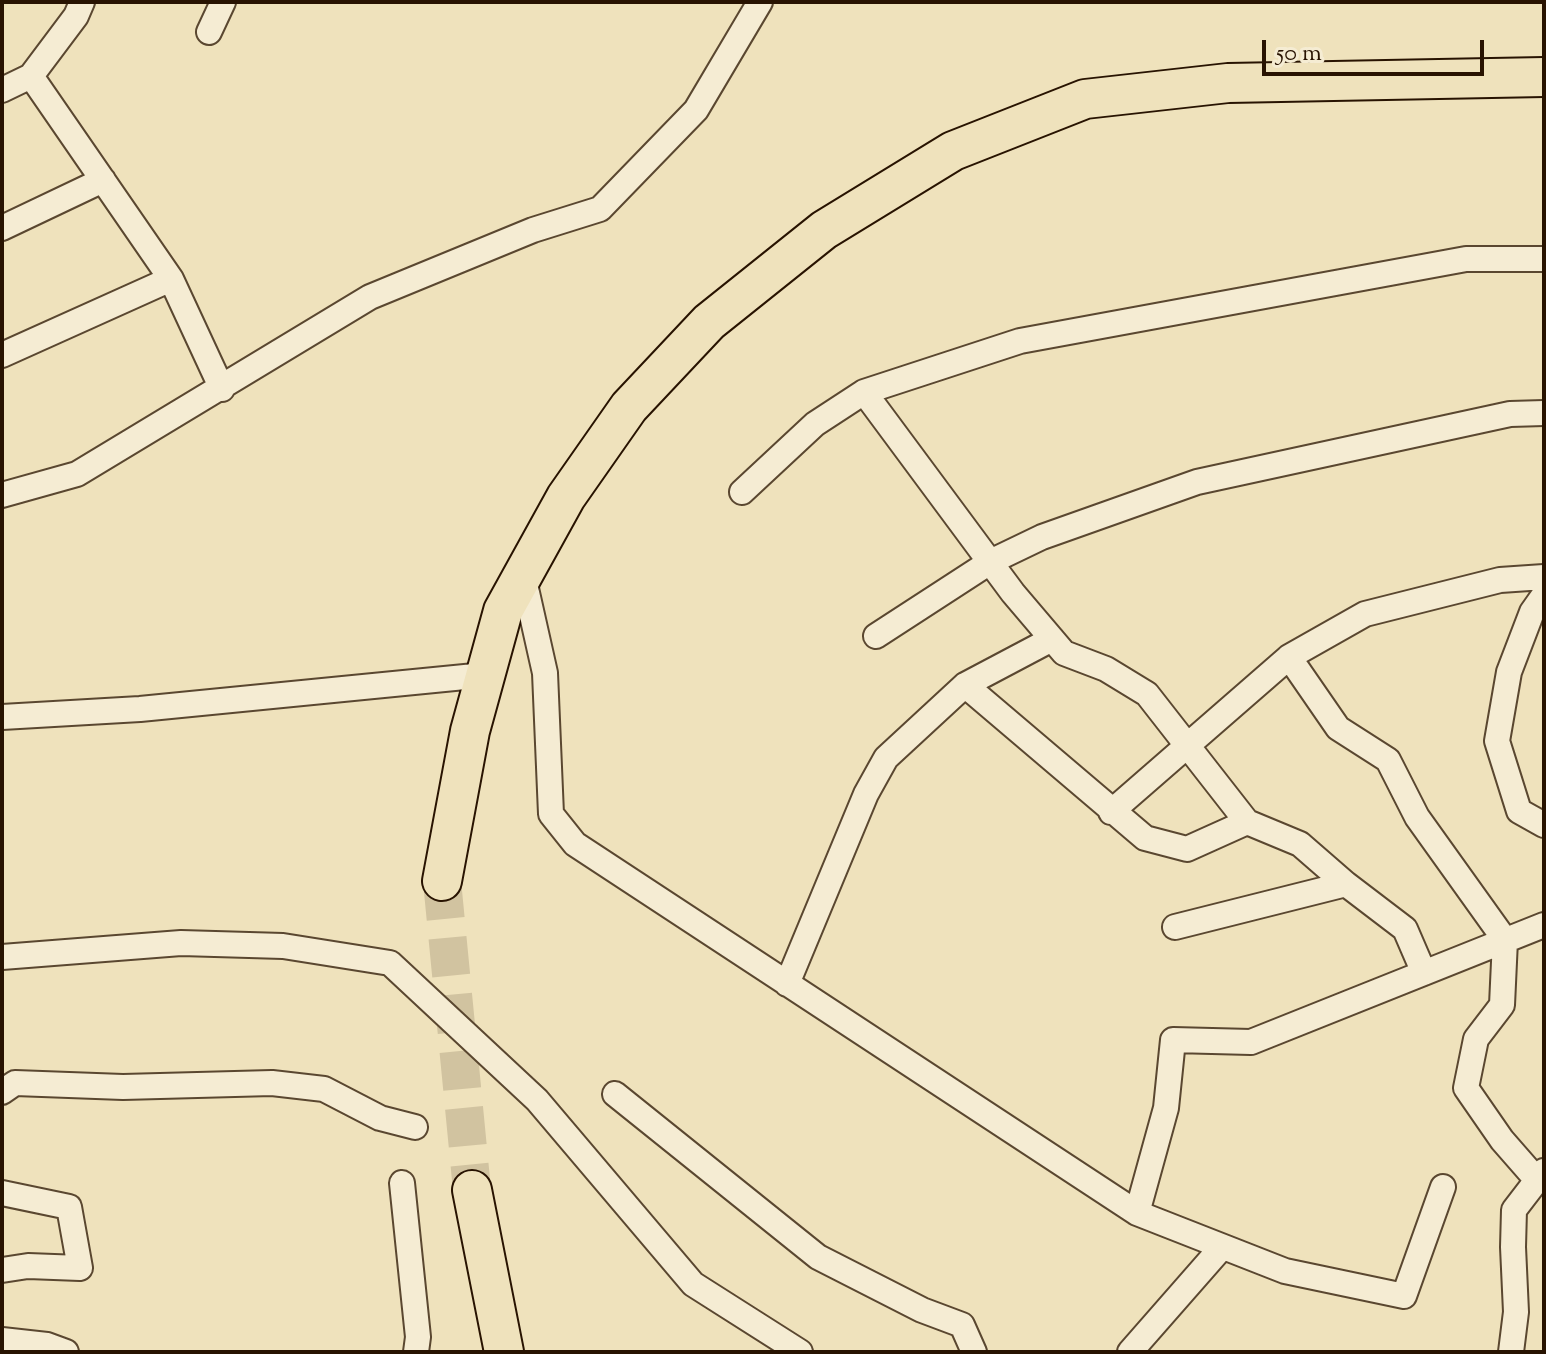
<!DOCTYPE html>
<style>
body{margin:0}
#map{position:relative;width:1546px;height:1354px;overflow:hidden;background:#efe2bc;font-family:"Sorts Mill Goudy",serif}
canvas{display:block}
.frame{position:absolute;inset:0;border:4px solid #281301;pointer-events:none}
.scale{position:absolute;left:1262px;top:40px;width:222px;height:36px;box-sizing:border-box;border:4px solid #281301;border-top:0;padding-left:10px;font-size:24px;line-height:28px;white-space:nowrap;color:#281301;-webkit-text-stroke:6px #f5ecd3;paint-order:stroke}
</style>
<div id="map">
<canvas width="1546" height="1354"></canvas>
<div class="frame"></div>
<div class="scale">50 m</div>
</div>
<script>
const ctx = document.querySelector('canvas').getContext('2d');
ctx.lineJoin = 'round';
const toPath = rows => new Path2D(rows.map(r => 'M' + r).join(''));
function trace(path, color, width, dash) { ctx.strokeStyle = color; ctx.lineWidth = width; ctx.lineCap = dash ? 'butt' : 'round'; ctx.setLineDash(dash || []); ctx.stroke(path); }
trace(toPath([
 [442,881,472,1190]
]), '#d1c3a0', 38, [38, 19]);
const street = toPath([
 [209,32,223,2],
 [31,76,171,279,222,389],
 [2,90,31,76,76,16,82,2],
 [2,228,103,180],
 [2,355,171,279],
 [864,392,1013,593,1064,653,1106,669,1147,694,1247,822],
 [742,492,815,424,864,392,1020,341,1466,259,1544,259],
 [2,495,77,474,370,297,533,230,600,209,696,110,760,2],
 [523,575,545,673,551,814,575,844,1137,1213,1285,1271,1404,1296,1443,1187],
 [1544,595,1532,612,1509,672,1497,741,1519,811,1544,825],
 [876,636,990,562,1042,537,1197,482,1510,414,1544,413],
 [1289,657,1338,728,1388,760,1417,817,1505,940,1502,1005,1476,1039,1466,1088,1502,1140,1537,1180],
 [965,685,1145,838,1187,849,1247,822,1300,844,1346,884,1405,929,1424,973],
 [2,717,140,709,485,675],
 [1111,812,1289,657,1365,614,1500,580,1544,577],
 [1175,927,1346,884],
 [2,957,181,943,283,946,390,963,537,1100,693,1284,800,1352],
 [787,984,866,794,886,758,965,685,1052,639],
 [2,1092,15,1083,123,1087,272,1083,324,1089,380,1118,415,1127],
 [615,1094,818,1257,922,1310,962,1325,974,1352],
 [402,1183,418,1337,416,1352],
 [2,1193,69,1207,80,1268,28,1266,2,1270],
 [1137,1213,1166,1108,1173,1040,1251,1042,1544,925],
 [2,1340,47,1345,66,1352],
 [1130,1352,1222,1247],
 [1511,1352,1516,1312,1513,1247,1514,1210,1544,1171]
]);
const primary = toPath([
 [442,881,470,731,503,611,566,497,629,407,709,322,824,230,953,151,1085,99,1228,83,1544,77],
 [472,1190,504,1352]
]);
trace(street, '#5a4730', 28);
trace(primary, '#281301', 42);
trace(street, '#f5ecd3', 24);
trace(primary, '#efe2bc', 38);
</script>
